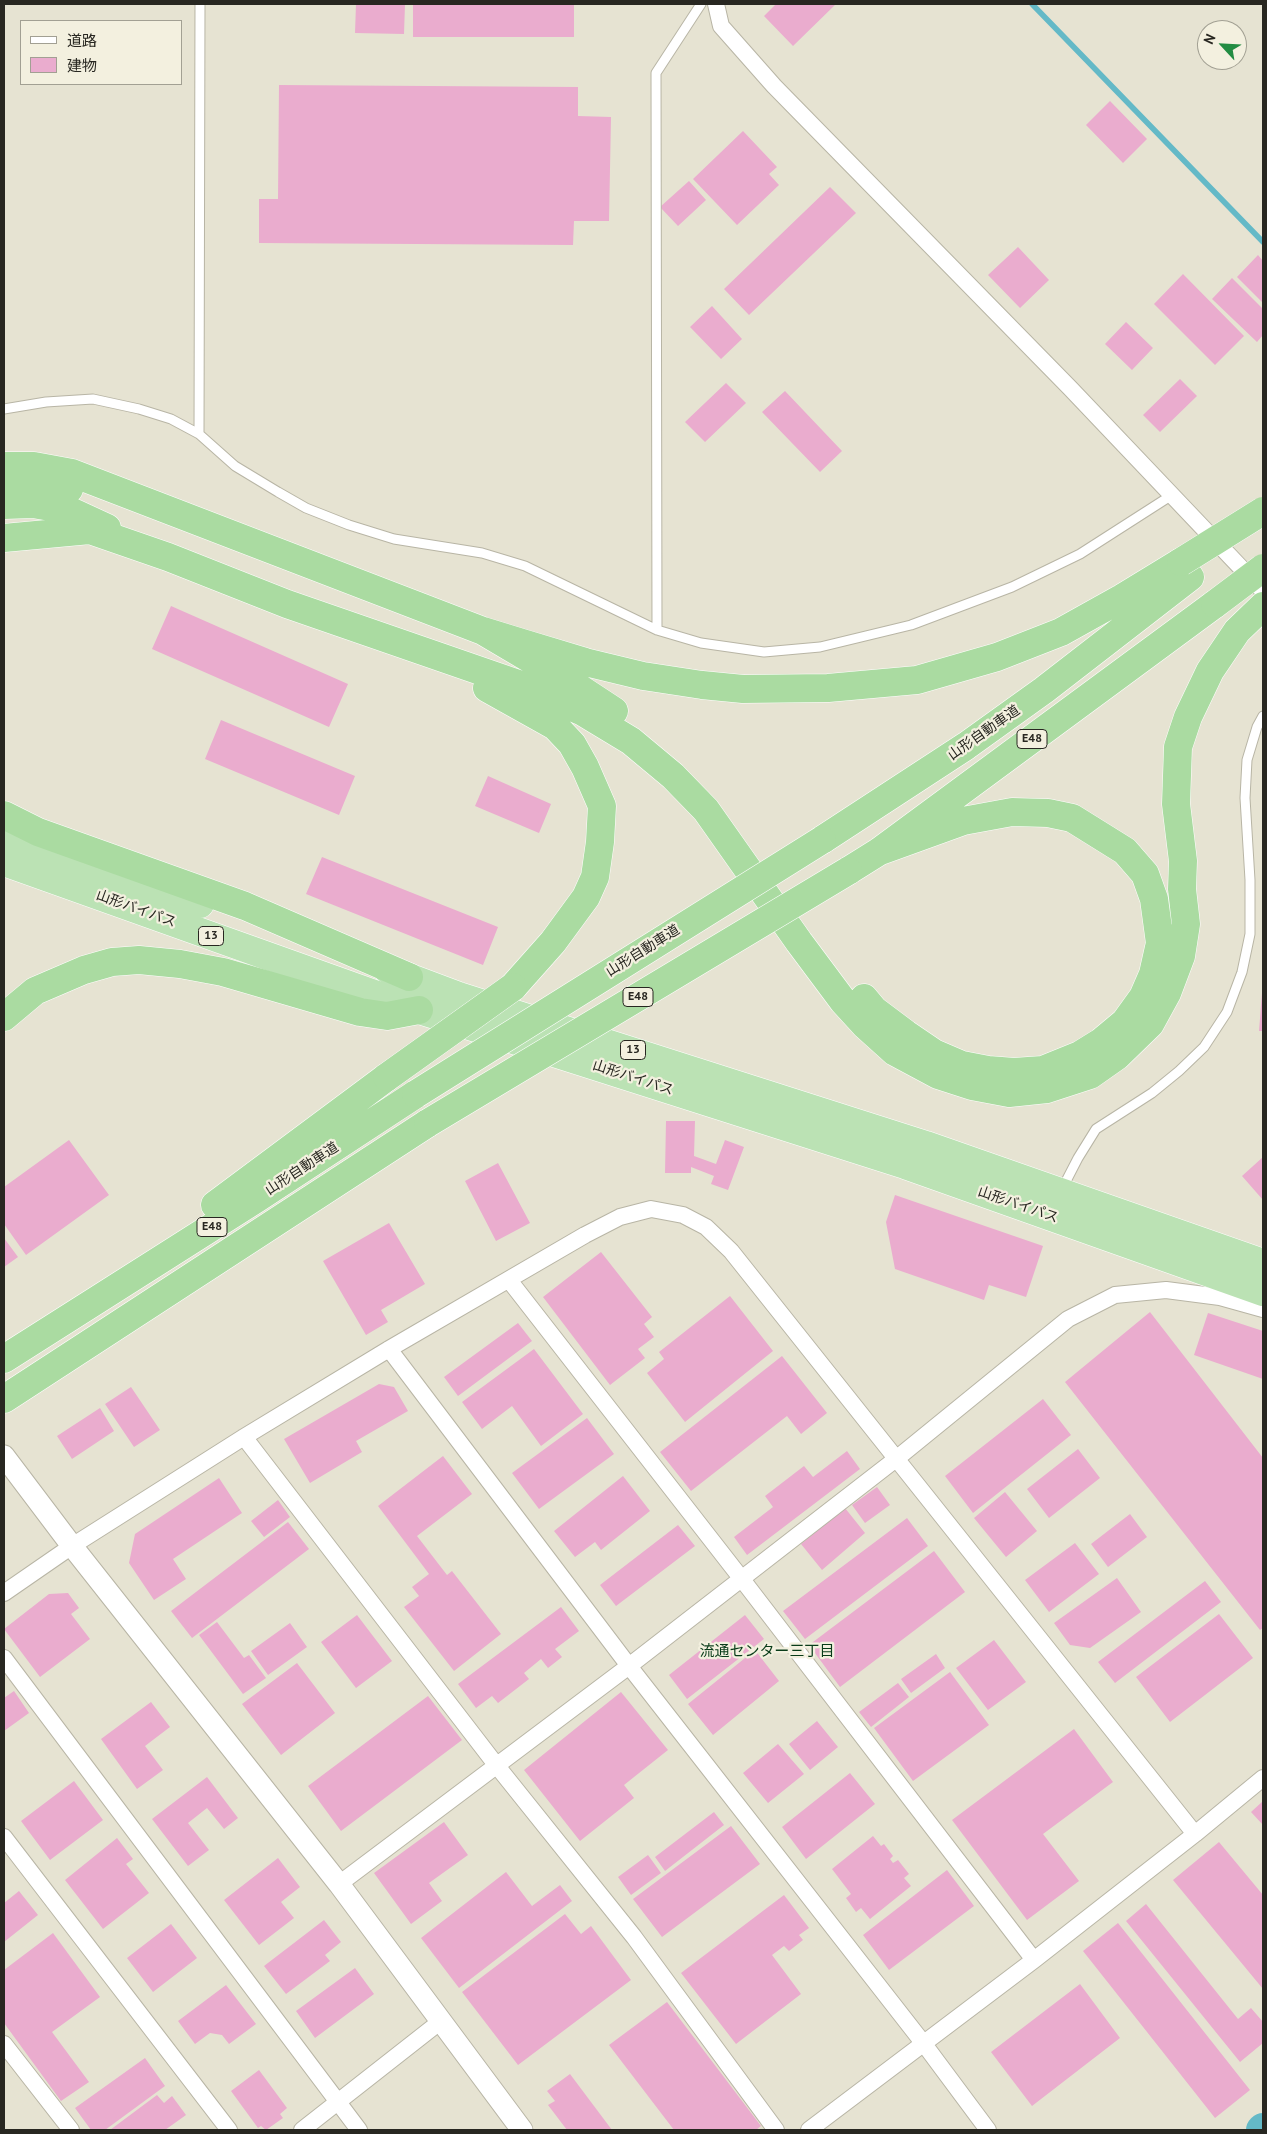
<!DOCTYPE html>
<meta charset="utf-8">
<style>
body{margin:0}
#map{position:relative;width:1267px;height:2134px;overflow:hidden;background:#e6e3d2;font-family:"PT Sans","Noto Sans JP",sans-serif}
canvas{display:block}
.frame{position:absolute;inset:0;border:5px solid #282721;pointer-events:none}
.legend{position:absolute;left:20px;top:20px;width:162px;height:65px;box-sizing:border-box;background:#f3f0df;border:1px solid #a2a093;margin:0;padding:6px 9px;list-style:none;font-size:15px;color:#282721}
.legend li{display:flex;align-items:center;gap:10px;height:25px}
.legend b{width:25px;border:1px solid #a2a093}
.north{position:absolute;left:1197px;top:20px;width:50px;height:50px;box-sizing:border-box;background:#f3f0df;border:1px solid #a2a093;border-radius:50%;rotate:295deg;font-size:14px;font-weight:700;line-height:20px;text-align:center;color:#282721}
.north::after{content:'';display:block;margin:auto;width:18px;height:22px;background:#228c42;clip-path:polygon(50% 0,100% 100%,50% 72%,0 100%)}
</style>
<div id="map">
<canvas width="1267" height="2134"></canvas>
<div class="frame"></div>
<ul class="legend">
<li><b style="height:6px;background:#fff"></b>道路</li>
<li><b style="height:14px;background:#eaacce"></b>建物</li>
</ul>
<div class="north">N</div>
</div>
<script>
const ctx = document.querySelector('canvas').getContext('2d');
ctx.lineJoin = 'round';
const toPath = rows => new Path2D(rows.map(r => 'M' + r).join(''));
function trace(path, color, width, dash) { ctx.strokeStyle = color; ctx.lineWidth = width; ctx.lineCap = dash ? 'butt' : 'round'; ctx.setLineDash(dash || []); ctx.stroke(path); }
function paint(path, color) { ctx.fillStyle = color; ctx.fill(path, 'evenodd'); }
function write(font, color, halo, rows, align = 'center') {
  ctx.font = font + ' "PT Sans","Noto Sans JP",sans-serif'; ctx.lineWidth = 4.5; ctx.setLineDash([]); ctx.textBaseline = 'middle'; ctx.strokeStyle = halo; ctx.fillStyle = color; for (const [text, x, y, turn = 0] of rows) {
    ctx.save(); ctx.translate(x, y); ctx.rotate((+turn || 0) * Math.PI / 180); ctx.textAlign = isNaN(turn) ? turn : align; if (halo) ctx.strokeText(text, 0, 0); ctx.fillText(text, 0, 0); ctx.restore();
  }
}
trace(toPath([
 [1032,4,1263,242]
]), '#64b9c7', 5.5);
trace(toPath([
 [1262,2130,1263,2129]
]), '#64b9c7', 32);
paint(toPath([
 [356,4,405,4,404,34,355,33],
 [413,4,574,4,574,37,413,37],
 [776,4,836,4,793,46,764,16],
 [279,85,578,87,578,116,611,117,609,221,574,221,573,245,259,243,259,199,278,199],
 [1110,101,1147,139,1123,163,1086,125],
 [743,131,777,167,769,174,779,185,737,225,693,179],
 [689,181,706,200,678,226,660,207],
 [830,187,856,213,749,315,724,289],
 [1018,247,1049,280,1020,308,988,275],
 [1258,255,1263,261,1263,303,1237,277],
 [1183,274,1244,336,1215,365,1154,304],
 [1232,278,1263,309,1263,335,1257,342,1212,299],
 [712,306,742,339,721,359,690,327],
 [1126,322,1153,348,1132,370,1105,344],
 [1180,379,1197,396,1160,432,1143,415],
 [726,383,746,403,705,442,685,422],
 [785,391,842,451,820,472,762,412],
 [171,606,348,684,329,727,152,649],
 [221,720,355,776,339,815,205,759],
 [488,776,551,804,539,833,475,806],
 [322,857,498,927,483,965,306,894],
 [1262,993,1263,993,1263,1031,1259,1031],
 [666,1121,695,1121,694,1156,716,1164,725,1140,744,1147,728,1190,711,1184,714,1176,691,1167,691,1173,665,1173],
 [69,1140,109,1195,26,1255,4,1224,4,1187],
 [1263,1157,1263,1200,1242,1176],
 [498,1163,530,1223,496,1241,465,1181],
 [895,1195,1043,1246,1026,1297,989,1285,984,1300,895,1269,886,1222],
 [389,1223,425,1284,381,1310,388,1322,366,1335,323,1261],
 [4,1238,18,1257,4,1267],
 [601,1252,652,1317,644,1324,654,1337,638,1349,645,1358,610,1385,543,1297],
 [730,1296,773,1351,685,1422,647,1373,664,1359,659,1352],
 [1150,1312,1263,1458,1263,1628,1260,1630,1065,1382],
 [1208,1313,1263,1331,1263,1379,1194,1355],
 [518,1323,532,1341,458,1396,444,1377],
 [534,1349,583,1414,541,1446,512,1406,482,1429,462,1402],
 [782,1356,827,1413,801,1434,787,1416,691,1491,660,1452],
 [379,1384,394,1387,408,1411,356,1441,362,1452,310,1483,284,1439],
 [131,1387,160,1430,134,1447,105,1404],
 [1043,1399,1071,1435,973,1513,945,1476],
 [100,1408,114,1431,72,1459,57,1436],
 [587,1418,614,1454,539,1509,512,1473],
 [1078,1449,1100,1478,1049,1518,1027,1489],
 [847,1451,860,1469,747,1555,734,1537,773,1507,765,1496,804,1466,813,1477],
 [443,1456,472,1494,417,1536,447,1575,452,1571,501,1634,454,1671,404,1607,419,1596,412,1587,429,1574,378,1506],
 [623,1476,650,1511,601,1550,595,1542,575,1557,554,1531],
 [219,1478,242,1513,173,1559,186,1579,154,1600,129,1563,135,1534],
 [877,1487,890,1505,865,1523,852,1505],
 [1005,1492,1037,1531,1006,1557,974,1518],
 [278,1500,290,1517,264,1537,251,1521],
 [845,1508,865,1533,822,1570,801,1544],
 [1130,1514,1147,1537,1108,1567,1091,1544],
 [907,1518,928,1546,805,1639,783,1611],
 [288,1522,309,1549,192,1638,171,1611],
 [678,1525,695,1546,616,1606,600,1585],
 [1075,1543,1099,1574,1049,1612,1025,1580],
 [934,1551,965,1592,840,1687,809,1645],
 [1117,1578,1141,1612,1090,1648,1070,1645,1054,1623],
 [1205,1581,1221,1602,1115,1683,1098,1662],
 [68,1593,79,1608,71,1614,90,1639,40,1677,4,1629,49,1594],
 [561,1607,579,1631,555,1649,562,1657,548,1668,541,1659,524,1673,529,1679,498,1703,492,1696,476,1708,458,1684],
 [1219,1614,1253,1658,1170,1722,1136,1677],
 [357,1615,392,1661,356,1688,321,1642],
 [745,1615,764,1639,687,1699,669,1675],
 [217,1622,244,1658,249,1655,266,1678,243,1694,199,1635],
 [290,1623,307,1647,268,1675,251,1651],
 [994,1640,1026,1682,988,1710,956,1668],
 [755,1650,779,1681,713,1735,688,1704],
 [936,1654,945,1668,911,1693,901,1679],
 [297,1663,335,1713,281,1755,242,1704],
 [950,1672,989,1725,913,1781,874,1728],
 [898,1683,909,1697,871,1727,859,1712],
 [14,1691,29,1713,4,1731,4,1698],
 [621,1692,668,1750,624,1785,634,1798,580,1841,524,1770],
 [428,1696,462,1740,341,1831,308,1786],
 [151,1702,170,1727,145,1746,163,1770,137,1789,101,1739],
 [817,1721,838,1747,810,1770,789,1744],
 [1074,1729,1113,1782,1043,1834,1079,1881,1027,1920,952,1820],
 [778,1744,804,1774,768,1803,743,1773],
 [850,1773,875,1804,806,1859,782,1827],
 [207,1777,238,1818,224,1829,207,1808,188,1823,209,1850,188,1866,152,1819],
 [74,1781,103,1820,50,1860,21,1821],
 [1263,1801,1263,1825,1251,1812],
 [714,1812,724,1825,665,1871,655,1857],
 [444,1822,468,1855,429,1883,442,1901,411,1924,374,1873],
 [731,1826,760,1864,662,1937,633,1899],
 [873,1836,881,1846,884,1844,893,1856,890,1859,893,1863,898,1860,909,1874,904,1878,911,1886,870,1919,861,1908,856,1912,846,1898,851,1894,832,1869],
 [117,1838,133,1859,126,1864,149,1893,103,1929,65,1880],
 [1219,1842,1263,1895,1263,1989,1173,1880],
 [648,1855,661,1873,631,1895,618,1877],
 [278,1858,300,1887,281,1902,294,1918,259,1945,224,1900],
 [947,1870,974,1906,889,1970,863,1935],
 [506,1872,532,1906,560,1885,572,1901,459,1988,421,1938],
 [19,1891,38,1915,4,1942,4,1903],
 [784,1895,809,1928,799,1935,803,1940,789,1951,784,1946,772,1955,801,1994,736,2044,681,1973],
 [1146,1904,1238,2019,1251,2008,1263,2022,1263,2043,1240,2062,1126,1921],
 [565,1914,581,1934,591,1926,631,1980,518,2065,462,1992],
 [324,1920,341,1942,325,1955,330,1961,286,1994,264,1966],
 [1118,1923,1250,2090,1215,2118,1083,1951],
 [171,1924,197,1958,153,1992,127,1958],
 [53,1933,100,1997,52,2032,89,2082,61,2101,4,2023,4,1970],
 [355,1968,374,1994,315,2038,296,2011],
 [1080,1984,1120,2038,1032,2106,991,2052],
 [226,1985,256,2024,229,2044,222,2035,210,2033,195,2044,178,2021],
 [667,2002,761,2126,756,2130,674,2130,609,2045],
 [145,2058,165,2086,105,2130,91,2130,75,2108],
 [259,2070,287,2108,280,2114,283,2118,266,2130,261,2126,258,2128,231,2091],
 [570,2074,612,2130,567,2130,548,2105,555,2101,547,2091],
 [157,2095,164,2103,172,2096,186,2115,165,2130,110,2130]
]), '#eaacce');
const service = toPath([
 [4,409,46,402,93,399,139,409,171,419,199,434,235,466,278,492,306,508,349,525,394,539,482,553,525,566,657,630,701,643,764,652,820,647,911,625,1012,587,1080,554,1172,495],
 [199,434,200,4],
 [657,630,656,73,701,4],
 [1062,1189,1078,1158,1096,1129,1152,1093,1179,1071,1204,1047,1227,1012,1242,972,1250,934,1250,880,1245,798,1247,760,1257,727,1263,716]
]);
const minor = toPath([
 [716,4,721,26,774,86,1070,388,1263,591],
 [509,1280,741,1578,1034,1960],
 [389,1349,629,1666,924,2044,988,2130],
 [244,1437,497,1766,634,1937,776,2130],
 [4,1593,72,1546,244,1437,389,1349,585,1235,620,1217,651,1209,683,1215,706,1227,731,1251,1195,1834],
 [4,1658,359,2130],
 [4,1837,229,2130],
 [339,1884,629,1666,896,1459,1068,1319,1115,1295,1166,1290,1220,1297,1263,1309],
 [4,2044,71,2130],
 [302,2130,441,2021],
 [809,2130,1034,1960,1195,1834,1263,1778]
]);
const tertiary = toPath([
 [4,1456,72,1546,339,1884,522,2130]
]);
const trunk = toPath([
 [4,835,200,904],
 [4,862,419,1010,905,1165,1263,1292],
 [387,969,459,996,926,1145,1263,1263]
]);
const motorway = toPath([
 [4,466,34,466,72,473,483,631,522,643,585,662,643,676,702,685,743,689,828,688,917,680,997,657,1061,632,1122,598,1181,562],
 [4,487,33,485,69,489],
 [4,505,33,504,68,510,107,528],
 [4,538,90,530,168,557,287,604,521,685,583,712,631,741,673,776,706,810,799,942,843,1001,865,1025,895,1052,938,1075,972,1086,1009,1093,1047,1089,1090,1075,1117,1056,1150,1024,1167,993,1181,956,1186,924,1182,889,1183,861,1176,804,1178,747,1188,717,1210,671,1237,631,1263,606],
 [483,631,576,686,614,711],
 [487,688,555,726,572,744,585,767,602,806,600,842,595,877,586,897,553,942,513,987],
 [4,815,38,832,245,906,409,977],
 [822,840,966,746,1044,690,1190,577],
 [848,871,880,851,1215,604],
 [864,998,874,1010,906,1034,934,1053,962,1065,988,1070,1014,1072,1043,1070,1080,1055,1101,1042,1125,1022,1143,997,1153,974,1160,943,1154,899,1145,874,1125,851,1072,818,1048,813,1012,812,963,821,880,851],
 [4,1017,35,991,84,970,112,962,139,960,180,964,223,972,360,1012,387,1016,419,1010],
 [215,1205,387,1077],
 [4,1359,256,1199,416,1094],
 [4,1399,428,1123]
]);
trace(service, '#b8b5a5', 11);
trace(minor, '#b8b5a5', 18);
trace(tertiary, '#b8b5a5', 23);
trace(trunk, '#fff', 29);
trace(motorway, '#fff', 29);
trace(service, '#fff', 9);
trace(minor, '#fff', 16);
trace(tertiary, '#fff', 21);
trace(trunk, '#bbe2b4', 28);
trace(motorway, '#aadba1', 28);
const motorwayBridge = toPath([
 [1181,562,1263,511],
 [1215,604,1263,568],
 [387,1077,513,987],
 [416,1094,822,840],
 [428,1123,848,871]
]);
trace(motorwayBridge, '#fff', 29, []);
trace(motorwayBridge, '#aadba1', 28);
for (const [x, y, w] of [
 [1032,739,30],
 [211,936,25],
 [638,997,30],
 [633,1050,25],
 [212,1227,30]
]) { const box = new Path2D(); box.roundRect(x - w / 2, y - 9.5, w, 19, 4); ctx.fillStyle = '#f3f0df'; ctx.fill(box); trace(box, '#282721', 1); }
write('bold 12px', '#282721', null, [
 ["E48",1032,739],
 ["13",211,936],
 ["E48",638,997],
 ["13",633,1050],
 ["E48",212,1227]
]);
write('14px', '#282721', '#f3f0df', [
 ["山形自動車道",984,733,-35],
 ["山形バイパス",136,909,20],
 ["山形自動車道",643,951,-32],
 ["山形バイパス",633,1078,18],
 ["山形自動車道",302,1169,-33],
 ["山形バイパス",1018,1205,19]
]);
write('15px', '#093c19', '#f3f0df', [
 ["流通センター三丁目",767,1652]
]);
</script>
